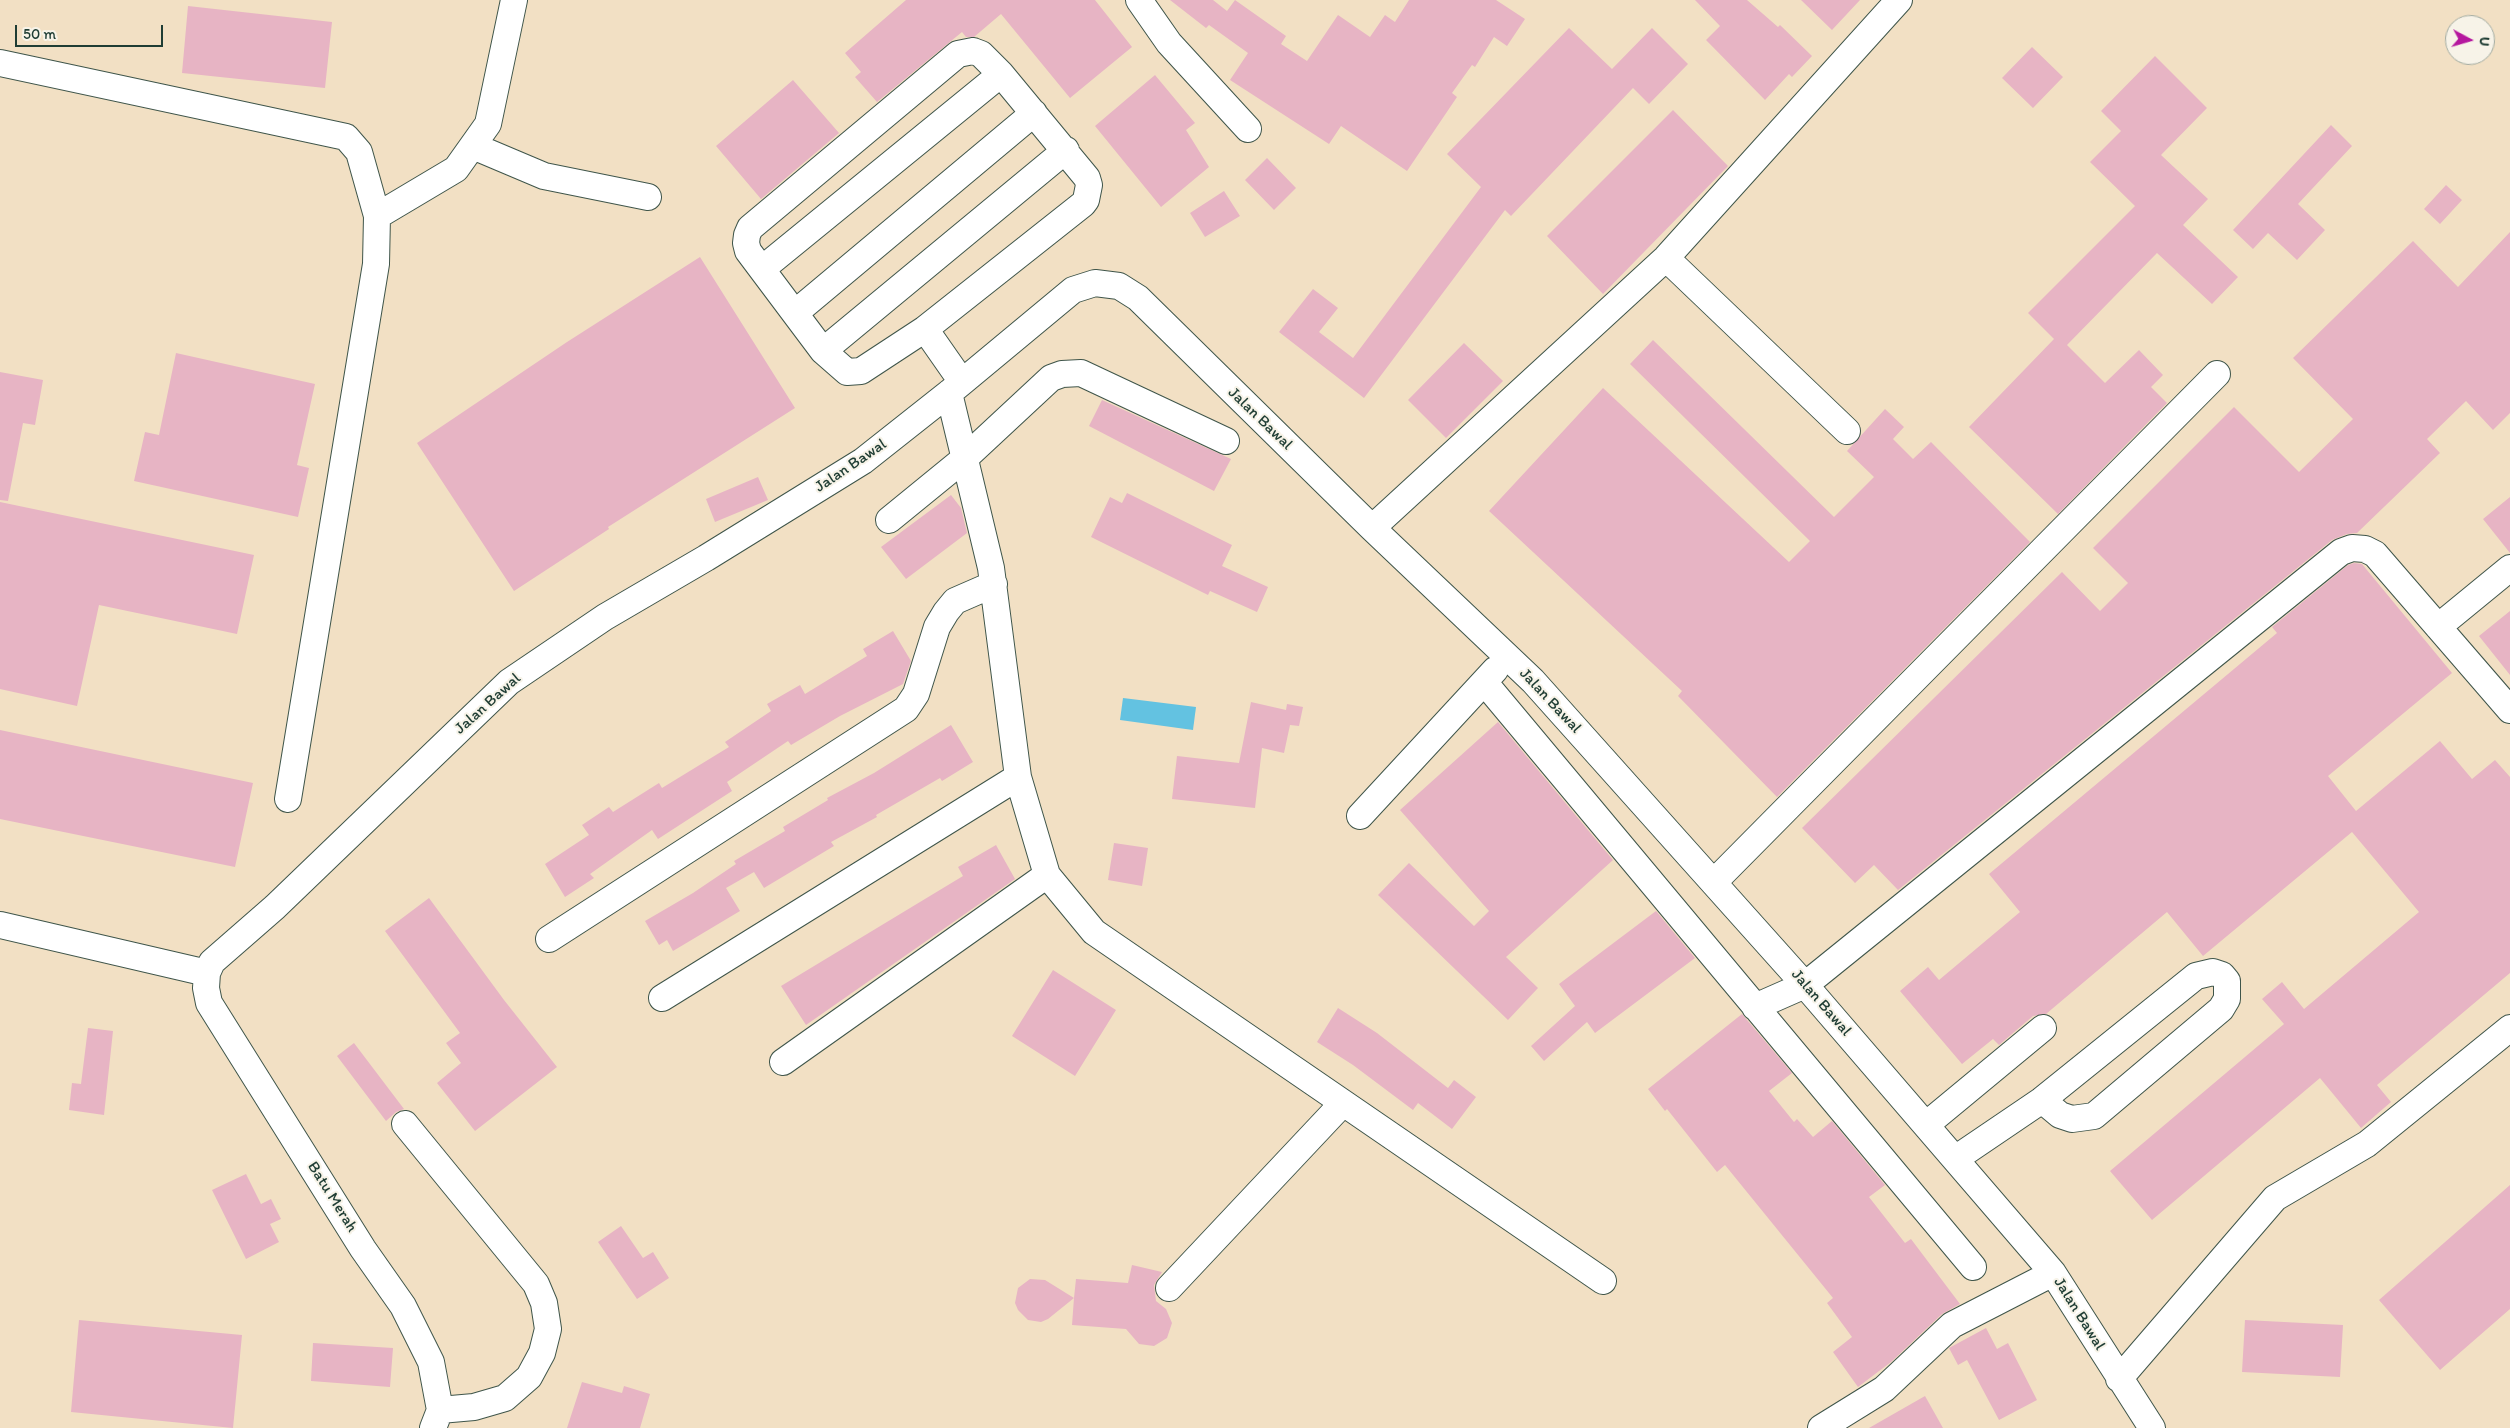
<!DOCTYPE html>
<style>
body{margin:0}
#map{position:relative;width:2510px;height:1428px;overflow:hidden;background:#f2e0c4;font-family:Itim,sans-serif}
canvas{display:block}
.north{position:absolute;left:2445px;top:15px;width:50px;height:50px;box-sizing:border-box;background:#f7f3e8;border:1px solid #a1aaa0;border-radius:50%;rotate:96deg;font-size:14px;font-weight:700;line-height:20px;text-align:center;color:#1f3d34}
.north::after{content:'';display:block;margin:auto;width:18px;height:22px;background:#b5179e;clip-path:polygon(50% 0,100% 100%,50% 72%,0 100%)}
.scale{position:absolute;left:15px;top:25px;width:148px;height:22px;box-sizing:border-box;border:2px solid #1f3d34;border-top:0;padding-left:6px;font-size:15px;line-height:18px;white-space:nowrap;color:#1f3d34;-webkit-text-stroke:4px #f7f3e8;paint-order:stroke}
</style>
<div id="map">
<canvas width="2510" height="1428"></canvas>
<div class="north">U</div>
<div class="scale">50 m</div>
</div>
<script>
const ctx = document.querySelector('canvas').getContext('2d');
ctx.lineJoin = 'round';
function paint(path, color) { ctx.fillStyle = color; ctx.fill(path, 'evenodd'); }
const toPath = rows => new Path2D(rows.map(r => 'M' + r).join(''));
function trace(path, color, width, dash) { ctx.strokeStyle = color; ctx.lineWidth = width; ctx.lineCap = dash ? 'butt' : 'round'; ctx.setLineDash(dash || []); ctx.stroke(path); }
function write(font, color, halo, rows, align = 'center') {
  ctx.font = font + ' Itim,sans-serif'; ctx.lineWidth = 4; ctx.setLineDash([]); ctx.textBaseline = 'middle'; ctx.strokeStyle = halo; ctx.fillStyle = color; for (const [text, x, y, turn = 0] of rows) {
    ctx.save(); ctx.translate(x, y); ctx.rotate((+turn || 0) * Math.PI / 180); ctx.textAlign = isNaN(turn) ? turn : align; if (halo) ctx.strokeText(text, 0, 0); ctx.fillText(text, 0, 0); ctx.restore();
  }
}
paint(toPath([
 [1123,698,1196,707,1193,730,1120,720]
]), '#63c2e1');
paint(toPath([
 [906,0,1095,0,1132,47,1070,98,1001,14,974,37,966,37,962,32,877,102,855,77,861,72,845,53],
 [1170,0,1213,0,1227,11,1235,0,1286,36,1281,44,1307,61,1338,15,1370,37,1385,15,1395,22,1409,0,1496,0,1525,19,1507,46,1494,37,1475,67,1472,65,1452,93,1457,97,1407,171,1341,126,1329,144,1230,80,1248,53,1209,25,1206,28],
 [1695,0,1747,0,1778,27,1780,25,1812,56,1792,77,1789,74,1765,100,1706,40,1720,26],
 [1801,0,1860,0,1832,30],
 [188,6,332,22,325,88,182,73],
 [1569,28,1612,69,1652,28,1688,64,1649,104,1633,88,1511,216,1505,210,1364,398,1279,332,1313,289,1338,308,1319,332,1353,358,1481,187,1447,154],
 [2032,47,2063,77,2033,108,2002,78],
 [2155,56,2207,108,2161,155,2208,199,2183,225,2238,277,2212,304,2157,253,2067,345,2105,383,2139,350,2163,375,2151,387,2167,403,2058,514,1969,427,2054,339,2028,313,2135,206,2090,162,2121,131,2101,111],
 [1155,75,1195,123,1186,130,1209,167,1161,207,1095,126],
 [793,80,839,133,761,199,716,146],
 [1673,110,1728,166,1603,294,1547,236],
 [2331,125,2352,146,2298,204,2325,230,2297,260,2268,233,2253,249,2233,230],
 [1267,158,1296,188,1274,210,1245,180],
 [2446,185,2462,200,2440,224,2424,209],
 [1224,191,1240,216,1205,237,1190,213],
 [2510,232,2510,413,2493,430,2466,401,2427,439,2440,453,2357,533,2347,534,2332,540,1898,890,1874,865,1855,883,1802,828,2062,572,2100,611,2128,583,2093,548,2234,407,2299,472,2353,419,2293,358,2413,241,2458,287],
 [700,257,795,408,608,527,609,529,514,591,417,443,567,342],
 [1653,340,1834,517,1874,477,1847,451,1885,409,1904,427,1893,439,1913,459,1931,442,2030,542,1777,797,1678,696,1682,691,1489,511,1603,388,1789,562,1810,541,1630,364],
 [1464,343,1503,381,1446,438,1408,400],
 [176,353,315,384,297,465,309,468,298,517,134,481,145,432,159,435],
 [0,372,43,380,35,425,23,423,8,501,0,500],
 [1102,400,1231,459,1214,491,1089,426],
 [758,477,768,500,715,522,706,499],
 [1127,493,1232,545,1222,566,1268,587,1257,612,1210,591,1208,595,1091,537,1110,497,1122,503],
 [951,495,961,508,967,533,906,579,881,547],
 [2510,497,2510,553,2483,519],
 [0,502,254,555,237,634,99,605,77,706,0,689],
 [2354,563,2362,564,2452,673,2328,776,2356,811,2440,741,2472,779,2495,760,2510,777,2510,973,2377,1085,2391,1102,2361,1128,2320,1078,2152,1220,2110,1171,2284,1024,2262,999,2282,982,2304,1009,2419,912,2352,832,2203,956,2167,912,2046,1014,2033,1016,1999,1045,1993,1039,1962,1064,1900,991,1928,967,1939,980,2020,912,1989,874,2277,633,2272,627,2348,565],
 [2510,611,2510,675,2479,636],
 [893,631,911,661,903,684,840,716,791,745,788,741,727,782,732,791,658,839,652,830,590,874,594,878,565,897,545,864,589,835,582,825,609,807,613,812,659,783,662,788,729,747,725,742,771,711,767,704,800,685,805,694,867,656,863,649],
 [1251,702,1286,710,1287,704,1303,707,1299,726,1290,725,1284,753,1262,748,1255,808,1172,799,1177,756,1239,763],
 [1498,722,1613,860,1506,957,1538,988,1508,1020,1378,895,1409,863,1474,926,1489,911,1400,810],
 [951,725,973,762,942,781,940,778,876,815,877,817,831,842,834,846,764,888,754,872,726,888,740,911,673,951,667,940,659,945,645,921,693,893,736,864,734,861,785,831,783,827,828,800,827,798,874,773],
 [0,730,253,783,235,867,0,819],
 [1114,843,1148,848,1142,886,1108,880],
 [996,845,1015,879,806,1025,781,986,963,876,958,867],
 [429,898,504,1000,557,1067,475,1131,437,1083,461,1063,446,1043,460,1033,385,931],
 [1656,911,1695,958,1595,1033,1587,1022,1544,1061,1531,1046,1575,1006,1559,984],
 [1053,970,1116,1010,1075,1076,1012,1036],
 [1338,1008,1377,1033,1448,1088,1454,1080,1476,1097,1452,1129,1418,1103,1413,1110,1353,1065,1317,1042],
 [1742,1014,1792,1073,1769,1091,1794,1122,1797,1119,1813,1137,1832,1121,1885,1185,1869,1197,1905,1243,1911,1239,1960,1304,1942,1314,1891,1362,1858,1387,1833,1352,1852,1337,1827,1303,1833,1298,1725,1165,1717,1172,1667,1109,1665,1111,1648,1089],
 [88,1028,113,1031,104,1115,69,1110,72,1083,81,1084],
 [354,1043,404,1109,396,1112,386,1121,337,1056],
 [246,1174,261,1204,271,1199,281,1219,270,1224,279,1242,246,1259,212,1190],
 [2510,1185,2510,1309,2440,1370,2379,1300],
 [621,1226,643,1258,653,1252,669,1278,637,1299,598,1242],
 [1132,1265,1162,1272,1154,1285,1156,1301,1166,1309,1172,1323,1167,1338,1154,1346,1139,1344,1126,1329,1072,1325,1074,1298,1048,1319,1041,1322,1028,1320,1018,1310,1015,1303,1018,1288,1030,1279,1045,1280,1074,1298,1076,1279,1128,1283],
 [79,1320,242,1335,233,1428,71,1412],
 [2245,1320,2343,1325,2340,1377,2242,1372],
 [1986,1328,1997,1349,2008,1343,2037,1400,1999,1420,1967,1360,1958,1365,1949,1348],
 [313,1343,393,1348,390,1387,311,1381],
 [582,1382,622,1393,624,1386,650,1394,640,1428,567,1428],
 [1925,1396,1943,1428,1869,1428]
]), '#e7b4c4');
const minor = toPath([
 [1139,0,1169,43,1248,129],
 [973,51,981,54,1001,74,1087,178,1089,185,1086,200,1083,204,925,329,861,371,847,372,823,351,748,251,746,243,747,235,750,228,958,54,973,51],
 [0,63,346,137,359,152,377,216,376,264,288,799],
 [473,146,544,176,648,197],
 [377,216,456,169,488,124,514,0],
 [1666,258,1847,431],
 [762,269,1001,74],
 [795,313,1034,113],
 [925,329,962,382],
 [823,351,1066,150],
 [949,393,991,568,1018,777,1047,875,1094,932,1603,1281],
 [889,520,965,458,1051,378,1062,374,1081,373,1226,441],
 [1372,528,1666,258,1899,0],
 [2438,627,2510,568],
 [1485,683,1973,1267],
 [1360,816,1495,670],
 [1714,882,2217,374],
 [0,925,207,973],
 [549,939,906,709,916,694,937,627,946,612,955,601,994,584],
 [662,998,1018,777],
 [1755,1007,1805,985,2341,552,2352,548,2365,549,2375,554,2510,710],
 [783,1062,1047,875],
 [405,1124,536,1284,544,1303,548,1329,542,1353,529,1377,505,1398,474,1407,440,1410],
 [1927,1124,2043,1028],
 [1955,1159,2042,1100,2196,976,2213,972,2222,975,2227,981,2227,999,2221,1009,2094,1116,2072,1119,2060,1115,2042,1100],
 [1169,1288,1343,1103],
 [2119,1379,2275,1198,2367,1144,2510,1028],
 [433,1428,440,1410,431,1362,403,1306,363,1249,209,1003,206,988,207,973,212,962,275,907,509,682,605,617,706,558,863,461,949,393,1073,290,1095,283,1119,286,1138,298,1372,528,1533,681,1805,985,2053,1273,2152,1428],
 [1821,1428,1884,1389,1952,1325,2053,1273]
]);
trace(minor, '#3f554a', 28);
trace(minor, '#fff', 26);
write('16px', '#1f3d34', '#f7f3e8', [
 ["Jalan Bawal",1260,419,44],
 ["Jalan Bawal",851,466,-34],
 ["Jalan Bawal",1550,701,47],
 ["Jalan Bawal",488,704,-42],
 ["Jalan Bawal",1821,1003,49],
 ["Batu Merah",332,1197,58],
 ["Jalan Bawal",2079,1314,58]
]);
</script>
